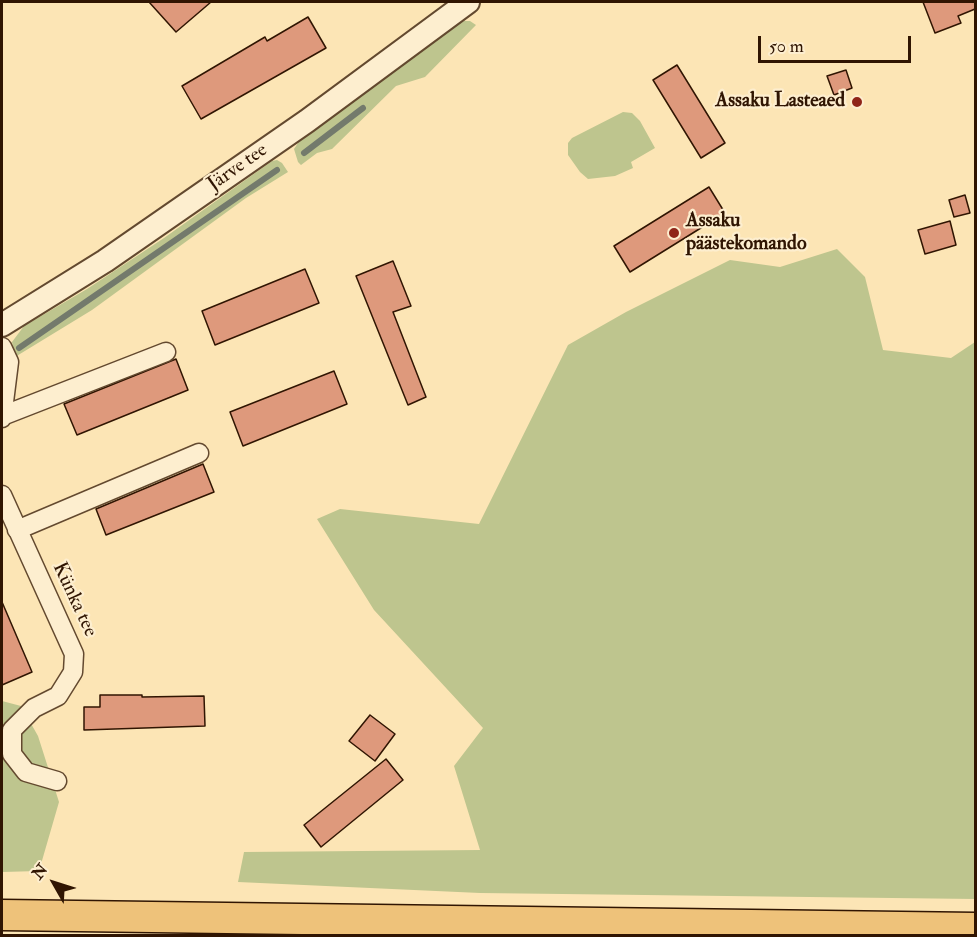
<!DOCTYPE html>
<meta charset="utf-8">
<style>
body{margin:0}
#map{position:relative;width:977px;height:937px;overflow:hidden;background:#fce5b5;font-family:"IM FELL Double Pica",serif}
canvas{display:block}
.frame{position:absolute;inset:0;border:3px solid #301502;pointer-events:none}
.north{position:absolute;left:24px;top:853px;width:60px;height:60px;-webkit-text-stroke:4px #fdeecf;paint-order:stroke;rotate:309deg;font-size:16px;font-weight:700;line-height:24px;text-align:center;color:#301502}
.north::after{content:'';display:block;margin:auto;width:21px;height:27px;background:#301502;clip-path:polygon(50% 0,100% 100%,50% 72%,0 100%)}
.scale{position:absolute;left:758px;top:36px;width:153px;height:27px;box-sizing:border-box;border:3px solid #301502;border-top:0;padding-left:8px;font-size:18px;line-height:21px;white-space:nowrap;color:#301502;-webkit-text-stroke:4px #fdeecf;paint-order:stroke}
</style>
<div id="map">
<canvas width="977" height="937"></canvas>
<div class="frame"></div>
<div class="north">N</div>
<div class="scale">50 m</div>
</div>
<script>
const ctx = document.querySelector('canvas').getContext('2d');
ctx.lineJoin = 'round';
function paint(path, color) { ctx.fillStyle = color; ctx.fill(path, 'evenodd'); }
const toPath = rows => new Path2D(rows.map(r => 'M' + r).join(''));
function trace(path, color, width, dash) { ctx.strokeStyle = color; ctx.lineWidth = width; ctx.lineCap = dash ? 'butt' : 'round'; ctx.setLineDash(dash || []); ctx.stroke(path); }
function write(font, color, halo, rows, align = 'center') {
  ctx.font = font + ' "IM FELL Double Pica",serif'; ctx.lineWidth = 4.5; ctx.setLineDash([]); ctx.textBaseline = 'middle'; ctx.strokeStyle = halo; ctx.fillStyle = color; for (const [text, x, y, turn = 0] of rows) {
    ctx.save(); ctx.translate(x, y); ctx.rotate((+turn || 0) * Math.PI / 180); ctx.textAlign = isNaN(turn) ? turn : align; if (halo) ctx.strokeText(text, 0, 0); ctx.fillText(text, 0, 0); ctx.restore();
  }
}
paint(toPath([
 [464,21,470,21,476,25,425,77,396,86,332,149,317,153,301,165,298,162,294,149,300,140,454,26],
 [623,112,632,113,640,121,655,148,631,162,633,168,615,176,588,179,580,172,568,155,568,143,572,138],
 [277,160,282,163,288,172,246,198,92,310,15,357,12,342,24,326,87,289,164,238,272,161],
 [837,249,865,277,883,350,951,358,975,342,975,899,480,893,238,882,244,852,480,850,454,766,483,728,374,610,317,519,340,509,479,524,568,345,626,312,730,260,780,267],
 [2,701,21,706,38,736,59,802,39,871,2,872]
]), '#bec58e');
trace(toPath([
 [304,153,363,108],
 [19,348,277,170]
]), '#737a6c', 6);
const building = toPath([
 [149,2,211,2,176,32,149,2],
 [923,2,975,2,975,9,958,16,961,23,935,33,923,2],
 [308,17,326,48,201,119,182,86,265,37,267,41,308,17],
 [677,65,725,143,701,158,653,80,677,65],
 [846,70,852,88,834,95,827,76,846,70],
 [709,187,725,213,630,272,614,246,709,187],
 [965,195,970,213,954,217,949,200,965,195],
 [950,221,956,245,925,254,918,230,950,221],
 [393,261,411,306,393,312,426,397,408,405,356,276,393,261],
 [305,269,319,303,215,345,202,311,305,269],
 [176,359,188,390,77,435,64,404,176,359],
 [334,371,347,404,243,446,230,412,334,371],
 [203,464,214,492,106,535,96,509,203,464],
 [2,602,32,672,2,685,2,602],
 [100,695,142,695,142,697,204,696,205,726,84,730,84,707,100,707,100,695],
 [370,715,395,734,375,761,349,741,370,715],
 [386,759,403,780,321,847,304,825,386,759]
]);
paint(building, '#de997c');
trace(building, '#301502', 1.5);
const minor = toPath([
 [2,347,9,362,2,418],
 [2,416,166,352],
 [2,495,74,654,73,672,58,696,34,708,12,730,12,754,26,772,57,781],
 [17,530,199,453]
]);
const tertiary = toPath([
 [2,325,105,261,307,121,468,2]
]);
const trunk = toPath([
 [2,915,976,928]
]);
trace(minor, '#63492f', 21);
trace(tertiary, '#63492f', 26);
trace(trunk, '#301502', 33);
trace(minor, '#fdeecf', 18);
trace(tertiary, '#fdeecf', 22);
trace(trunk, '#eec27a', 30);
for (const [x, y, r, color] of [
 [857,102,6,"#8f2418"],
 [674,233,6,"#8f2418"]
]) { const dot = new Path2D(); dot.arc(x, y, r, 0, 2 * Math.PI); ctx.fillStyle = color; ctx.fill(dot); trace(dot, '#fdeecf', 2); }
write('bold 20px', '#301502', '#fdeecf', [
 ["Assaku Lasteaed",845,102],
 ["Assaku",686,222,"left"],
 ["päästekomando",686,245,"left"]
], 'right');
write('20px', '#301502', '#fdeecf', [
 ["Järve tee",238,168,-35],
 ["Künka tee",74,600,65]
]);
</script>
